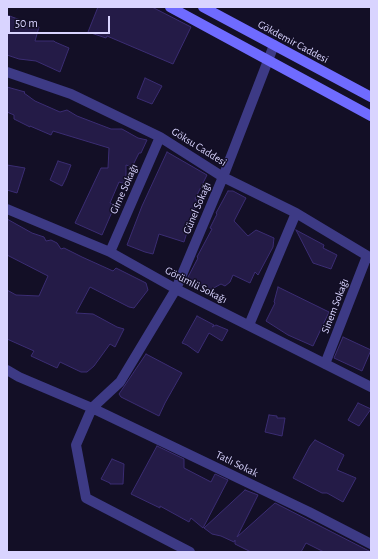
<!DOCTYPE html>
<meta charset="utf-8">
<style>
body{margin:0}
#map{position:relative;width:378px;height:559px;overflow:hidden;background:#130f26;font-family:"Alegreya Sans",sans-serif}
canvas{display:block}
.frame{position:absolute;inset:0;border:8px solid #d9d4ff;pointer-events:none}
.scale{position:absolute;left:8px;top:16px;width:102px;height:18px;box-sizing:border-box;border:2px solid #d9d4ff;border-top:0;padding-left:5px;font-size:12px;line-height:14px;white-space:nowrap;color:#d9d4ff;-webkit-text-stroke:3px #130f26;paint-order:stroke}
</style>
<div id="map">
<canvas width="378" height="559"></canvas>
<div class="frame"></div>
<div class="scale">50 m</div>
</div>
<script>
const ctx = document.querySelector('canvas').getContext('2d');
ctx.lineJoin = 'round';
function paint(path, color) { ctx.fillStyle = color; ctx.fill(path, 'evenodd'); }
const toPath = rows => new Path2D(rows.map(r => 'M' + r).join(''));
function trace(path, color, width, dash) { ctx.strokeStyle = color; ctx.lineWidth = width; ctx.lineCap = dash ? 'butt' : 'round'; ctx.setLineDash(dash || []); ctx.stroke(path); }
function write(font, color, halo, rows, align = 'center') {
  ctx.font = font + ' "Alegreya Sans",sans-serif'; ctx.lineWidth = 3; ctx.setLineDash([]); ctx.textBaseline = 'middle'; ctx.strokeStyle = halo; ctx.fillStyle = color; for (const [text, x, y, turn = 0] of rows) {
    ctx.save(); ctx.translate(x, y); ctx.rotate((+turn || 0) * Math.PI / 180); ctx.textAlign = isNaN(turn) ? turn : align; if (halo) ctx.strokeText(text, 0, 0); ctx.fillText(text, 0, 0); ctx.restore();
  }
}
const building = toPath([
 [98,7,152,7,191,27,173,64,107,36,106,38,88,32,98,7],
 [7,15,39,27,35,41,54,41,55,42,69,48,60,72,36,61,19,59,7,55,7,15],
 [145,78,162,86,152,104,137,98,145,78],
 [7,87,25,92,24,93,35,101,60,112,67,110,77,116,111,129,122,129,138,138,147,140,141,153,139,153,132,167,126,165,126,184,119,182,110,203,115,205,102,235,75,223,101,168,108,168,109,148,53,131,51,135,30,126,30,127,14,119,14,115,7,112,7,87],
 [167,152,207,175,195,199,197,200,184,242,159,234,153,254,145,252,127,245,142,206,167,152],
 [58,161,71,165,66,178,62,186,50,180,58,161],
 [7,165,25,168,17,193,7,190,7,165],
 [228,191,233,191,246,198,234,221,248,236,256,230,274,238,273,247,258,275,255,272,250,283,233,275,230,282,225,286,221,284,210,290,187,279,198,258,197,257,212,229,210,228,217,214,216,213,228,191],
 [7,219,32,233,44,237,46,241,51,240,57,243,61,249,64,248,82,257,113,271,116,268,146,283,148,290,134,308,129,307,90,287,76,313,93,314,117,327,124,329,115,347,110,344,94,366,87,372,81,372,60,362,57,368,31,356,34,351,7,339,7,290,16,295,39,296,48,276,7,255,7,219],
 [296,230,324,245,323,248,337,255,331,269,313,263,296,230],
 [278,287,329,312,313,346,288,335,266,321,275,303,274,302,278,287],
 [197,316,214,325,212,327,216,325,228,330,222,341,209,333,198,353,187,345,182,343,197,316],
 [343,337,371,350,362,371,334,358,343,337],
 [146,354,182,373,165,403,159,416,121,397,119,394,146,354],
 [358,403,371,409,359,426,348,420,358,403],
 [269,415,277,416,277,418,285,418,282,436,265,432,269,415],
 [315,440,344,455,337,470,356,478,343,502,327,493,322,493,293,478,310,446,315,440],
 [157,446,184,459,184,468,211,482,215,474,228,480,203,528,191,518,189,522,160,506,160,508,131,494,157,446],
 [112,459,124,464,123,484,110,484,110,483,101,479,112,459],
 [245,490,258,495,237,537,275,503,371,552,324,552,306,543,301,552,251,552,235,544,235,540,234,542,221,536,212,534,204,528,245,490]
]);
paint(building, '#241b47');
trace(building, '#3b2d73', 1);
trace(toPath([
 [7,72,71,94,160,137,223,177,296,213,371,258],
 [7,209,110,252,176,289,371,387],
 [110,252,160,137],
 [249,325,296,213],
 [325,364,367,256],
 [7,370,19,377,92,408,309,512,371,544],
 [190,552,86,498,76,445,92,408,120,382,176,289,223,177,274,45]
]), '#3d3a85', 10);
trace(toPath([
 [170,7,371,116],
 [203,7,371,97]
]), '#6f6bff', 10);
write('11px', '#d9d4ff', '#130f26', [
 ["Gökdemir Caddesi",293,42,28],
 ["Göksu Caddesi",199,147,32],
 ["Girne Sokağı",124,189,-66],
 ["Günel Sokağı",197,208,-67],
 ["Görümlü Sokağı",196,285,27],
 ["Sinem Sokağı",335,306,-69],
 ["Tatlı Sokak",237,464,26]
]);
</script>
